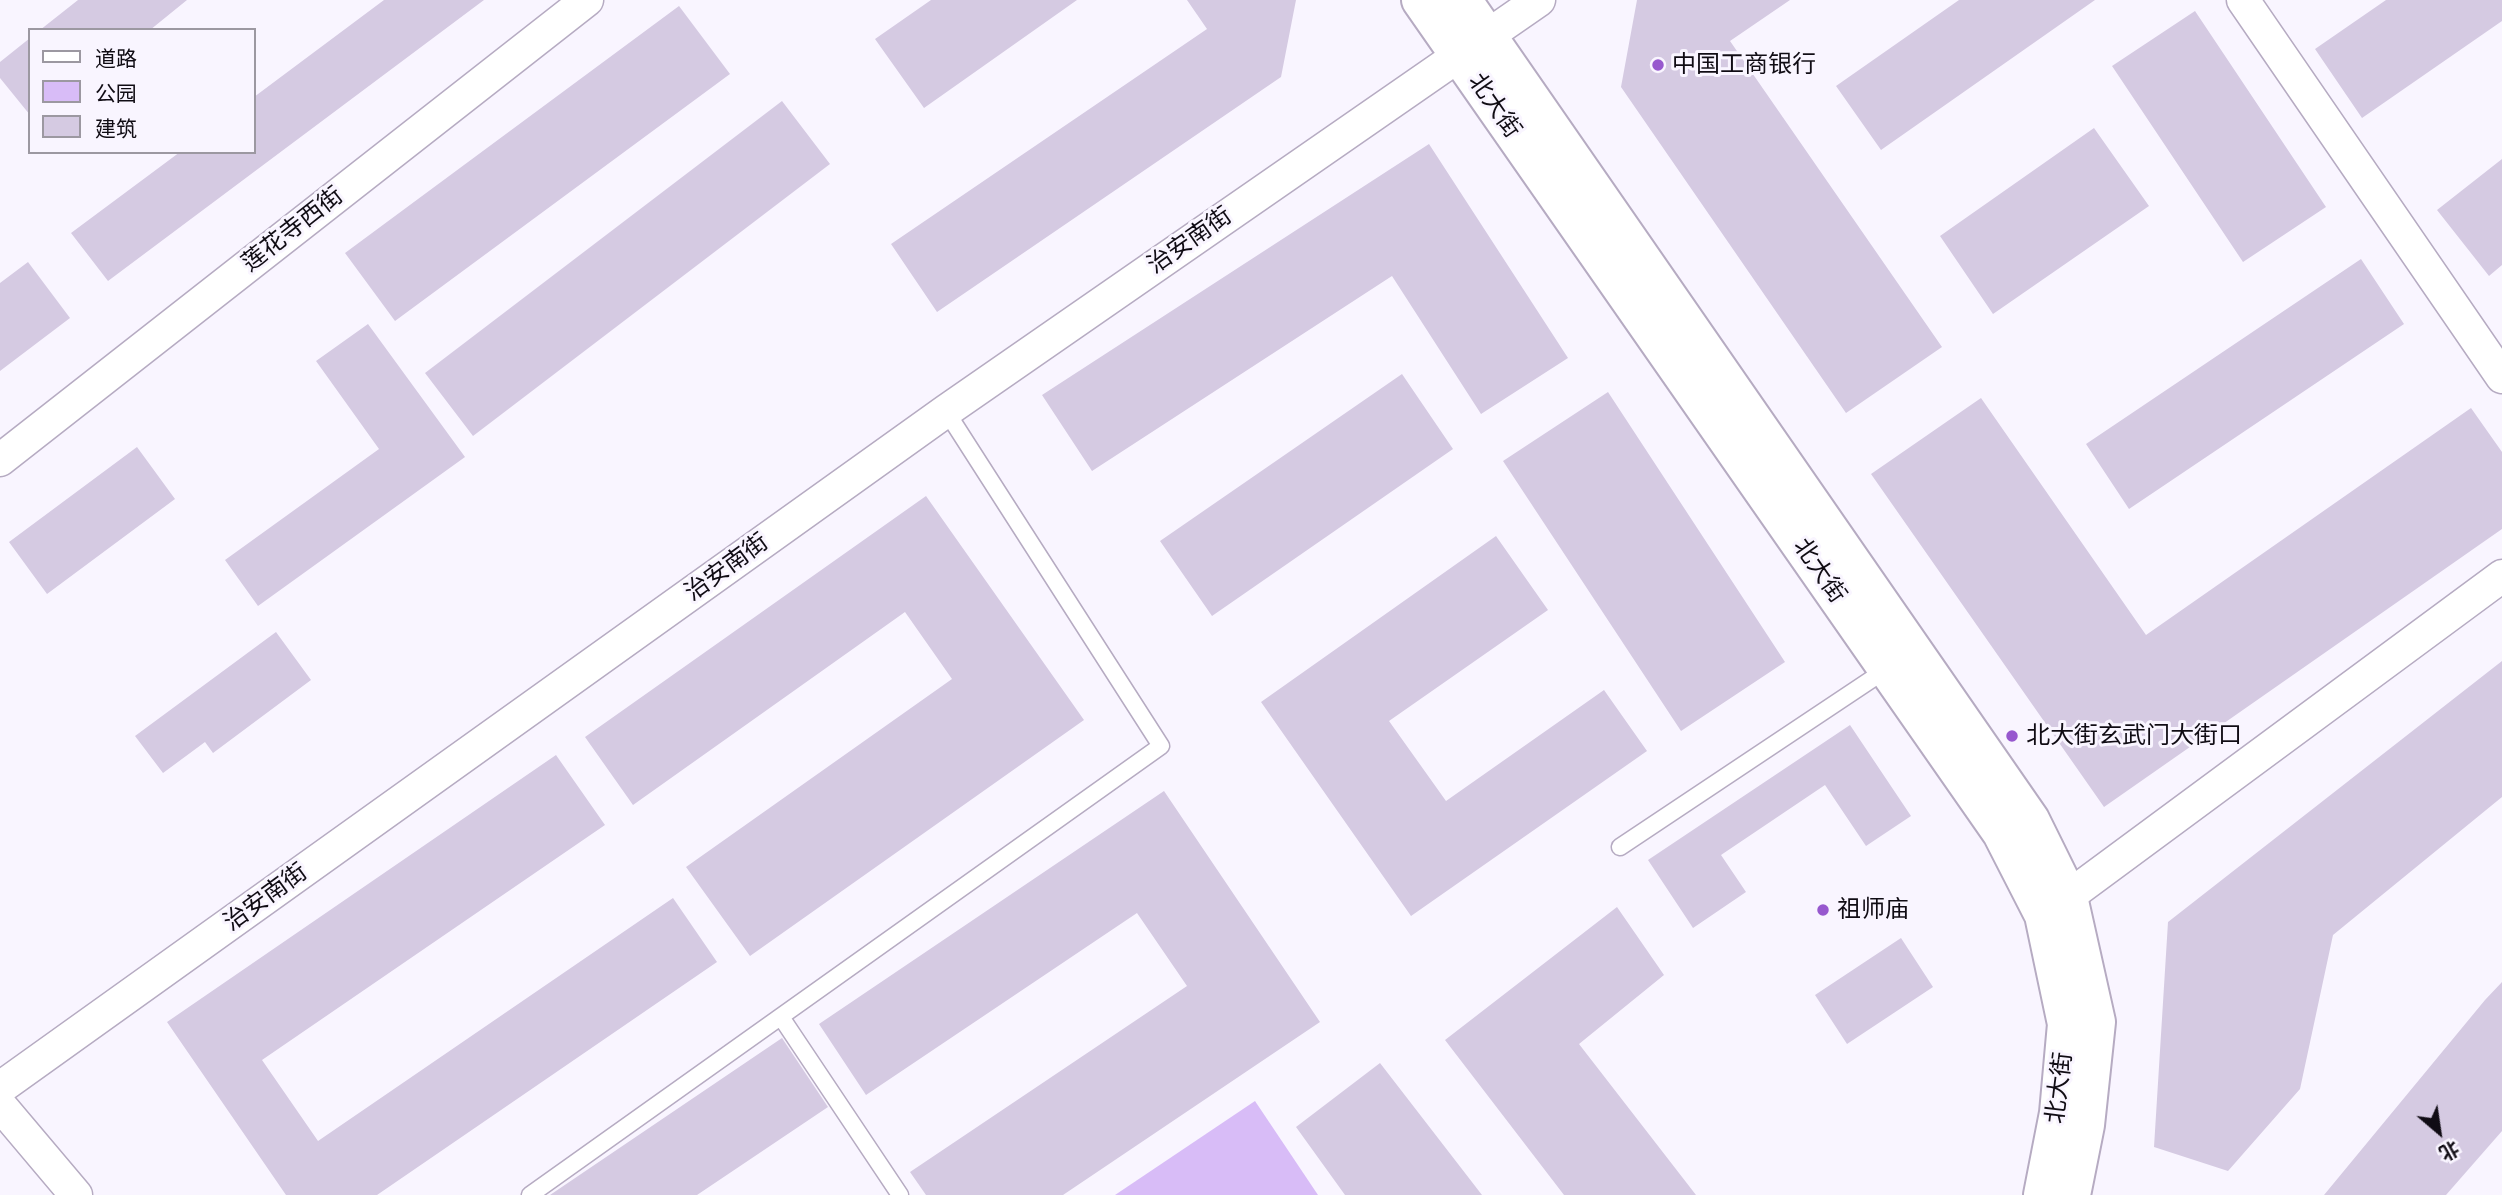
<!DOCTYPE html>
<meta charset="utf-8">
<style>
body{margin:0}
#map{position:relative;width:2502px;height:1195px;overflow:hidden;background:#f9f5ff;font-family:Arial,"Noto Sans SC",sans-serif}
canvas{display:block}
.legend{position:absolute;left:28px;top:28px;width:228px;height:126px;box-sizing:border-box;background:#f9f5ff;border:2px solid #9c98a1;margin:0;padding:9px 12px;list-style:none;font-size:21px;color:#100c14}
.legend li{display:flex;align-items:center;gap:14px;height:35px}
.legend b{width:35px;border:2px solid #9c98a1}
.north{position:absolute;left:2404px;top:1097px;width:70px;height:70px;-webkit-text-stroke:5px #f9f5ff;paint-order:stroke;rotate:151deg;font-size:19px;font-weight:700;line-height:28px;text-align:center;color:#100c14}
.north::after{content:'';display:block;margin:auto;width:24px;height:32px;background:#100c14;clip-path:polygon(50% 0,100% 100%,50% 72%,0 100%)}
</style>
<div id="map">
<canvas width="2502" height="1195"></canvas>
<ul class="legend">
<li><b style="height:9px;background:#fff"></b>道路</li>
<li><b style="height:19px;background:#d8bcf7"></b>公园</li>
<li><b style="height:19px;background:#d5cae2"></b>建筑</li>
</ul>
<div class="north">北</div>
</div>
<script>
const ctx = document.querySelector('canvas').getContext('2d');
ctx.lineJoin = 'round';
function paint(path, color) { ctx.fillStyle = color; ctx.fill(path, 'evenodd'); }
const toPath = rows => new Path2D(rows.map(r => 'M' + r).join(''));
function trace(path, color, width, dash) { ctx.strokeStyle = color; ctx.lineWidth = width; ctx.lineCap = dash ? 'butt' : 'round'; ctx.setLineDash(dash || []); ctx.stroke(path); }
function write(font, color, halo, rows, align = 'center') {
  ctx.font = font + ' Arial,"Noto Sans SC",sans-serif'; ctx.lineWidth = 6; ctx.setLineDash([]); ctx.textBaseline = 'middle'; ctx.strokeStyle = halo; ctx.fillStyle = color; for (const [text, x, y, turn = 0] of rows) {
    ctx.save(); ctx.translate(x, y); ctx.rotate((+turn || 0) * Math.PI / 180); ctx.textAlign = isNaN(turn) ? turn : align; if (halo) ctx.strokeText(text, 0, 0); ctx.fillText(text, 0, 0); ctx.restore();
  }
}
paint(toPath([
 [1255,1101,1318,1195,1115,1195]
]), '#d8bcf7');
paint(toPath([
 [78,0,187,0,150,30,40,30],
 [384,0,484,0,108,281,71,233,180,152,254,152,254,97],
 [931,0,1077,0,924,108,875,39],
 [1187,0,1296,0,1281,77,937,312,891,244,1207,29],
 [1637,0,1790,0,1730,41,1942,347,1846,413,1621,87],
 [1959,0,2095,0,1881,150,1836,86],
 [2386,0,2502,0,2502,21,2362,118,2315,49],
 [679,6,730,74,395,321,345,253],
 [2195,11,2326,207,2243,262,2112,66],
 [30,38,30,115,0,78,0,62],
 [782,101,830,164,473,436,425,373],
 [2094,128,2149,206,1993,314,1940,236],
 [1429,144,1568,358,1481,414,1392,276,1092,471,1042,395],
 [2502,159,2502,265,2489,276,2437,210],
 [2361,259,2404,324,2129,509,2086,444],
 [28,262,70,318,0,371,0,283],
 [368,324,465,457,258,606,225,560,379,449,316,361],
 [1402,374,1453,449,1212,616,1160,541],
 [1608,392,1785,662,1681,731,1503,461],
 [1981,398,2146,635,2471,408,2502,452,2502,529,2104,807,1871,474],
 [137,447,175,499,47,594,9,542],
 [926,496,1084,720,750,956,686,867,952,679,905,612,633,805,585,737],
 [1496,536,1548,610,1389,721,1446,801,1604,690,1647,751,1411,916,1261,702],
 [276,632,311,680,213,753,205,742,163,773,135,736],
 [2502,661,2502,797,2333,935,2300,1089,2228,1171,2154,1147,2168,922],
 [1850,725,1911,816,1866,846,1825,785,1721,855,1746,892,1693,928,1648,860],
 [556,755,605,825,262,1060,318,1141,673,898,717,962,377,1195,286,1195,167,1022],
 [1164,791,1320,1022,1063,1195,926,1195,910,1172,1187,986,1137,913,866,1095,819,1024],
 [1617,907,1664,975,1579,1044,1696,1195,1564,1195,1445,1040],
 [1901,938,1933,987,1847,1044,1815,995],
 [2502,982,2502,1131,2446,1195,2324,1195,2485,1000],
 [782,1038,828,1107,697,1195,550,1195],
 [1380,1063,1482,1195,1345,1195,1296,1127]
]), '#d5cae2');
const service = toPath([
 [1620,847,1887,669],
 [781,1017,900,1195],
 [530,1195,1161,746,946,411]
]);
const minor = toPath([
 [2243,0,2502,377],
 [0,460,587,0],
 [2050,910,2502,576],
 [0,1088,946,411,1539,0],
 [0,1105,76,1195]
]);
const tertiary = toPath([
 [1421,0,2002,833,2044,915,2067,1024,2059,1113,2043,1195],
 [1462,0,2030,820,2068,897,2096,1022,2085,1125,2071,1195]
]);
trace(service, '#b6abc2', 19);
trace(minor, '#b6abc2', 35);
trace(tertiary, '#b6abc2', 42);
trace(service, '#fff', 16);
trace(minor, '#fff', 32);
trace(tertiary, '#fff', 38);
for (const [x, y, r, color] of [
 [1658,65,7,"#9758ce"],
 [2012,736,7,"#9758ce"],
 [1823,910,7,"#9758ce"]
]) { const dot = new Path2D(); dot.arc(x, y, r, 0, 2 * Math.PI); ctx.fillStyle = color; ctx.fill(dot); trace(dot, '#f9f5ff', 2.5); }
write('24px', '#100c14', '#f9f5ff', [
 ["中国工商银行",1672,65],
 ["北大街玄武门大街口",2026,736],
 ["祖师庙",1837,910]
], 'left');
write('24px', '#100c14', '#f9f5ff', [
 ["北大街",1494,106,55],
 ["莲花寺西街",293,230,-38],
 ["治安南街",1190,241,-35],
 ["治安南街",727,568,-36],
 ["北大街",1819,571,55],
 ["治安南街",266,898,-36],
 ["北大街",2060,1088,-83]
]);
</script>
